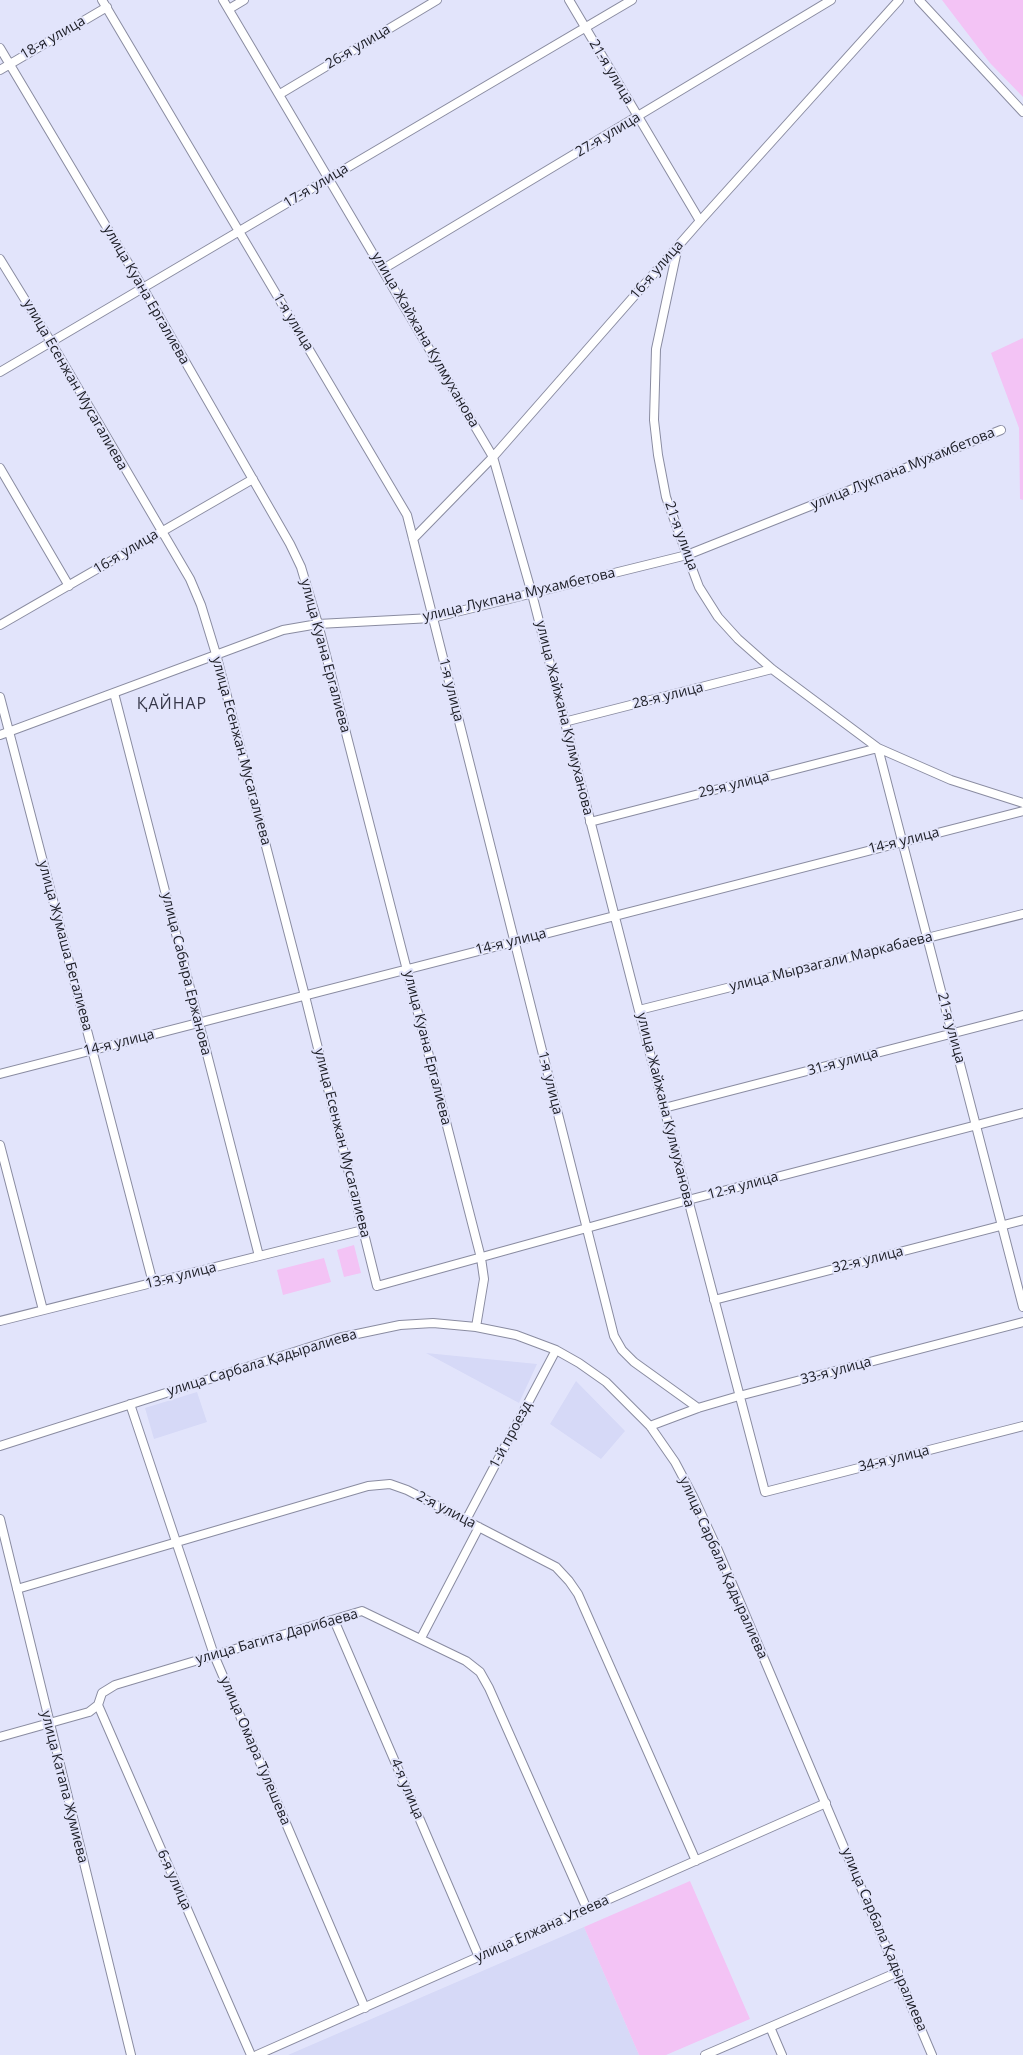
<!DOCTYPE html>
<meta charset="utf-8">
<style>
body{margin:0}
canvas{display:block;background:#e2e4fb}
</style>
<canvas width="1023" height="2055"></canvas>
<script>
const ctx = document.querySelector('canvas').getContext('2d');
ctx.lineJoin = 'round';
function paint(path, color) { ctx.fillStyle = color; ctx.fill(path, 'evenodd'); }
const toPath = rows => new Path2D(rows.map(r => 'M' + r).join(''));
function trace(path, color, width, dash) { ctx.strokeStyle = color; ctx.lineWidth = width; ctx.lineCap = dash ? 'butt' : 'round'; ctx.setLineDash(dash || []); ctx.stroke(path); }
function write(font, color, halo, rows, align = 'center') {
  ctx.font = font + ' "Open Sans",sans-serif'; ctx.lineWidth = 4; ctx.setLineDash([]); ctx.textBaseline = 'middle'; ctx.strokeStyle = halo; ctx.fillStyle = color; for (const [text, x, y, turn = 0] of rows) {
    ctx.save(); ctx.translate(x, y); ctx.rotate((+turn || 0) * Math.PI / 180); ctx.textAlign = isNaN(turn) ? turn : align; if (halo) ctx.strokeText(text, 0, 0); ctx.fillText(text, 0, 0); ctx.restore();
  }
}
paint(toPath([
 [426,1353,537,1364,519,1403],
 [576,1381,625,1431,601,1459,550,1424],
 [197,1392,207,1422,154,1439,145,1408],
 [584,1927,639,2055,288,2055]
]), '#d6d9f7');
paint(toPath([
 [942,0,1023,0,1023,97,990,63],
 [1023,338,1023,500,1020,499,1019,428,991,353],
 [354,1245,361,1273,344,1277,337,1250],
 [324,1258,331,1282,283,1295,277,1270],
 [690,1881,750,2019,666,2055,639,2055,584,1927]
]), '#f3c3f5');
const street = toPath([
 [102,0,407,515,614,1336,622,1350,634,1362,698,1408],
 [223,0,493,457,532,594,664,1108,765,1492,1023,1426],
 [569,0,700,221],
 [919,0,1023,112],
 [229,9,244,0],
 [0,48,143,288,290,544,301,567,318,624,481,1258,484,1279,476,1327],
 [0,70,107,7],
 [280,94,437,0],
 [678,246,656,349,654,420,658,455,666,497,687,555,699,587,718,617,738,639,772,669,878,748,951,780,1023,803],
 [0,259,51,342,190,579,201,605,216,654,305,996,377,1286,688,1200,1023,1113],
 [383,269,831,0],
 [0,372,632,0],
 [0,468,69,586],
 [413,539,493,457,700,221,899,0],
 [0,625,253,479],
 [114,693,259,1256],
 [0,697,153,1283],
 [564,722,772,669],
 [0,735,283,630,318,624,432,618,687,555,1001,430],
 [590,822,878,748,1023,1307],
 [639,1010,1023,914],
 [0,1074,1023,811],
 [664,1108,1023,1015],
 [0,1145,43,1310],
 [714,1300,1023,1220],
 [0,1321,363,1230],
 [130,1404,214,1655,365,2008],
 [650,1426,698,1408,739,1396,1023,1322],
 [0,1446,338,1338,400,1325,433,1323,476,1327,516,1335,556,1350,579,1363,606,1382,650,1426,675,1462,693,1496,717,1548,932,2055],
 [0,1519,131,2055],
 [466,1520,556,1350],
 [17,1589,368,1486,390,1484,407,1490,556,1567,569,1581,578,1594,696,1861],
 [334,1620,479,1957],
 [421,1638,479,1527],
 [98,1705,251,2055],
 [0,1737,89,1712,98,1705,102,1693,115,1685,362,1611,466,1661,480,1672,489,1688,587,1909],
 [770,2027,782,2055],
 [257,2055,826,1803],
 [705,2055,898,1972]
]);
trace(street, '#8a8ca1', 10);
trace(street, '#fff', 8);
write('14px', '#1b1c24', '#e2e4fb', [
 ["18-я улица",53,38,-30],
 ["26-я улица",358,47,-31],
 ["21-я улица",611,72,59],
 ["27-я улица",608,135,-31],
 ["17-я улица",316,186,-31],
 ["16-я улица",657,270,-49],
 ["улица Куана Ергалиева",146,295,60],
 ["1-я улица",293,322,59],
 ["улица Жайжана Кулмуханова",425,340,60],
 ["улица Есенжан Мусагалиева",75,385,60],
 ["улица Лукпана Мухамбетова",903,469,-22],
 ["21-я улица",681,536,70],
 ["16-я улица",126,552,-31],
 ["улица Лукпана Мухамбетова",519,595,-13],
 ["улица Куана Ергалиева",325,656,75],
 ["1-я улица",451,690,76],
 ["28-я улица",668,696,-14],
 ["улица Жайжана Кулмуханова",564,718,76],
 ["улица Есенжан Мусагалиева",241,751,75],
 ["29-я улица",734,785,-14],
 ["14-я улица",904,841,-14],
 ["14-я улица",511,942,-14],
 ["улица Жумаша Бегалиева",65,946,75],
 ["улица Мырзагали Маркабаева",831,962,-14],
 ["улица Сабыра Ержанова",186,974,76],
 ["21-я улица",951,1028,75],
 ["14-я улица",119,1043,-14],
 ["улица Куана Ергалиева",427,1048,76],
 ["31-я улица",843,1062,-15],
 ["1-я улица",550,1083,76],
 ["улица Жайжана Кулмуханова",665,1110,76],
 ["улица Есенжан Мусагалиева",342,1143,76],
 ["12-я улица",743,1186,-15],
 ["32-я улица",868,1260,-14],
 ["13-я улица",181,1276,-14],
 ["улица Сарбала Қадыралиева",262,1363,-17],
 ["33-я улица",836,1371,-15],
 ["1-й проезд",511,1435,-62],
 ["34-я улица",894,1459,-14],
 ["2-я улица",446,1510,27],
 ["улица Сарбала Қадыралиева",723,1568,66],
 ["улица Багита Дарибаева",277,1637,-16],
 ["улица Омара Тулешева",255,1751,67],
 ["улица Катапа Жумиева",64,1787,76],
 ["4-я улица",407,1789,67],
 ["6-я улица",174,1880,66],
 ["улица Елжана Утеева",542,1929,-24],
 ["улица Сарбала Қадыралиева",884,1940,67]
]);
ctx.letterSpacing = '1px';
write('16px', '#37384a', '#e2e4fb', [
 ["ҚАЙНАР",172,704]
]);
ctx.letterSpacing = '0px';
</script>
